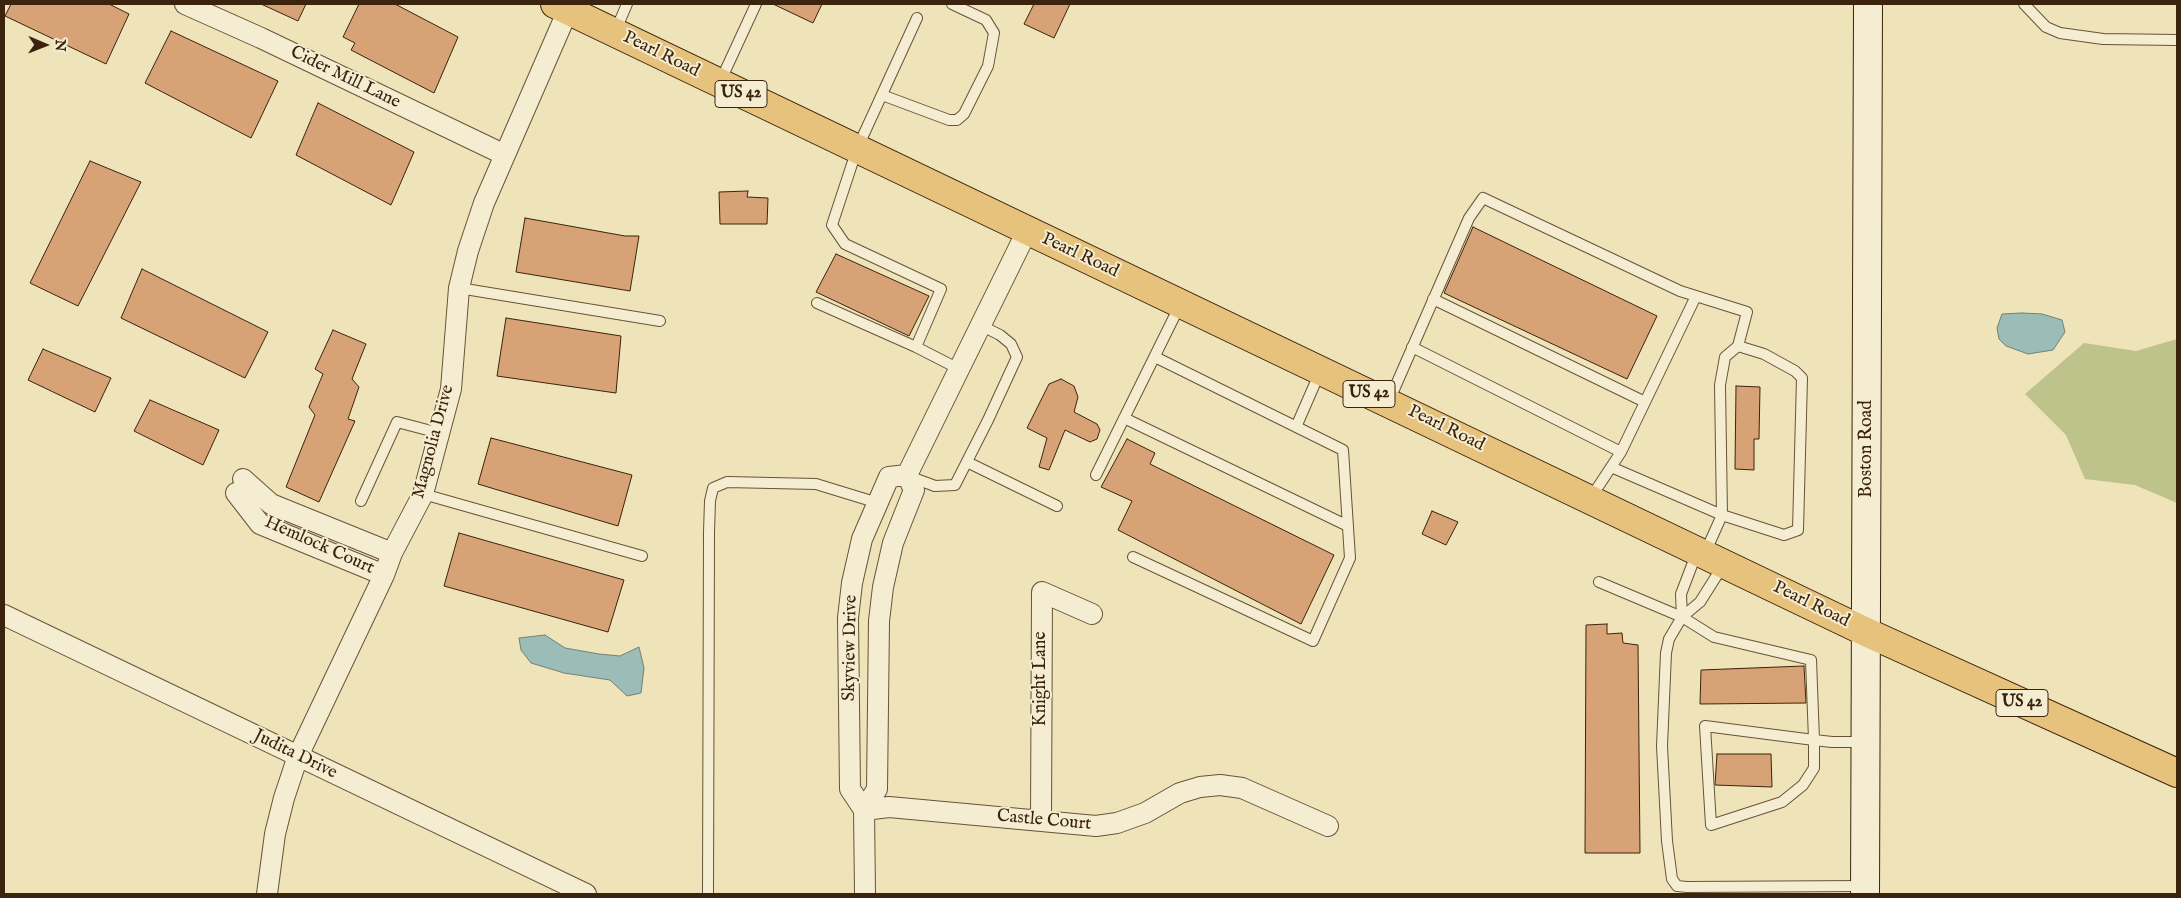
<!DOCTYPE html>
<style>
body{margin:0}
#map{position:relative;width:2181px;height:898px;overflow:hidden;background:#eee3b9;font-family:"IM FELL English",serif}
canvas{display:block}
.frame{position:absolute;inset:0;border:5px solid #3b230d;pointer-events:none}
.north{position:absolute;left:20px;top:20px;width:50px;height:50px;-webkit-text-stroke:4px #f4edd2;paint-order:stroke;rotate:91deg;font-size:14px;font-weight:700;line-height:20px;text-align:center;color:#3b230d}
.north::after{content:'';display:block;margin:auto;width:18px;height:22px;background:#3b230d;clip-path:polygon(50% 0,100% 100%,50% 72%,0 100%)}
</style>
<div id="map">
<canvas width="2181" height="898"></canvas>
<div class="frame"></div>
<div class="north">N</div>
</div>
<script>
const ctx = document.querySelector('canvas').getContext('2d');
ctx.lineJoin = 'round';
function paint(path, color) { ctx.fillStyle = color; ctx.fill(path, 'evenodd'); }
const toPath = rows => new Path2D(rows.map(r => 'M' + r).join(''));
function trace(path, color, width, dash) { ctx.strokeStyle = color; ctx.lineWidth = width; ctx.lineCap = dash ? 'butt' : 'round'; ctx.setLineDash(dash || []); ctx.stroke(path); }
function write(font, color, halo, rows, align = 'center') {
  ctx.font = font + ' "IM FELL English",serif'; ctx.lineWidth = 4; ctx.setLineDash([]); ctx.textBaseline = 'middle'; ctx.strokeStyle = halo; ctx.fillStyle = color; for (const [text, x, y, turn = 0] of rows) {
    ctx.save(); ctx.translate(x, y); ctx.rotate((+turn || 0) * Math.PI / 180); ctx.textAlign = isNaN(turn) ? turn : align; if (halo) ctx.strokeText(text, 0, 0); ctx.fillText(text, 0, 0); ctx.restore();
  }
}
paint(toPath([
 [2177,339,2177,503,2135,485,2085,479,2066,435,2025,394,2084,343,2136,351]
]), '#bec28b');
const water = toPath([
 [2022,313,2042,314,2062,320,2065,332,2053,350,2028,354,2006,346,1999,339,1997,328,2002,314,2022,313],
 [545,635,565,648,599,654,620,656,639,647,644,668,641,693,627,696,610,680,564,673,531,663,521,650,519,638,545,635]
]);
paint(water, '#9cbcb8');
trace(water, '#757f74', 1);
const building = toPath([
 [11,4,109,4,129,14,106,64,5,16,11,4],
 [261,4,306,4,298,21,261,4],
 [359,4,395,4,458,37,434,93,351,50,355,43,343,37,359,4],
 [773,4,822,4,813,23,773,4],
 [1034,4,1070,4,1054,38,1024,24,1034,4],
 [171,31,278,81,251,138,145,83,171,31],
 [318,103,414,152,391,205,296,155,318,103],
 [90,161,141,182,78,306,30,283,90,161],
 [748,191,747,197,768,198,767,224,720,224,719,192,748,191],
 [525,218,625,236,639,236,630,291,516,272,525,218],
 [1473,227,1657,316,1627,379,1444,293,1473,227],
 [836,254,929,296,909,336,816,292,836,254],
 [142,269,268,332,245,378,121,318,142,269],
 [506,318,621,336,616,393,497,376,506,318],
 [333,330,366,344,352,379,359,387,348,419,355,421,319,502,286,487,315,415,309,407,323,374,315,369,333,330],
 [43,349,111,378,95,412,28,380,43,349],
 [1061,379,1074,386,1078,397,1074,412,1097,424,1100,430,1097,439,1090,442,1065,430,1049,470,1039,467,1047,438,1027,428,1049,384,1061,379],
 [1736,386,1760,387,1759,439,1754,439,1754,470,1735,469,1736,386],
 [150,400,219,430,203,465,134,431,150,400],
 [491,438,632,475,618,526,478,484,491,438],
 [1127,439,1155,453,1150,464,1334,555,1301,624,1118,530,1132,501,1101,487,1127,439],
 [1432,511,1458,522,1446,545,1422,534,1432,511],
 [459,533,624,580,608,632,444,586,459,533],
 [1607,624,1607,634,1622,633,1623,643,1638,645,1640,853,1585,853,1586,625,1607,624],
 [1804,666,1806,703,1700,704,1701,670,1804,666],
 [1717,754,1771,754,1772,787,1715,785,1717,754]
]);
paint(building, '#d7a276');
trace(building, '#3b230d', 1);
const lane = toPath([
 [2024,4,2046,27,2060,33,2103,39,2177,40],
 [917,18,857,149,832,225,845,244,941,289,916,347,959,369],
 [615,32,627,4],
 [720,82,756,4],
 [882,95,949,120,957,120,964,114,988,66,994,33,986,20,952,4],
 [459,288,660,321],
 [1433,299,1645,402],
 [817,303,916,347],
 [1412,347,1621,452,1696,296],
 [1389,401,1469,218,1483,198,1680,291,1747,312,1738,346,1764,354,1795,371,1802,378,1798,530,1784,535,1722,515,1611,467],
 [1124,418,1348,526],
 [1296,427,1320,372],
 [967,462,1057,506],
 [1096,475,1180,305],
 [908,476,935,486,955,485,988,420,1017,357,1011,344,1000,335,980,325],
 [423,494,642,556],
 [1590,499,1621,452],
 [361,501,397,422,439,433],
 [1705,553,1722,515,1720,385,1725,357,1738,346],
 [1133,557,1313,641,1350,558,1343,450,1155,357],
 [1724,564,1700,602,1682,617,1669,639,1666,653,1662,746,1667,841,1672,879,1677,886,1687,887,1864,886],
 [1599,582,1682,617,1714,637,1811,660,1814,740,1814,768,1803,785,1782,802,1711,825,1705,726,1814,740,1832,742,1865,742],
 [1682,617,1681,594,1697,552],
 [708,894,709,532,710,501,713,488,727,482,816,484,878,503]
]);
const street = toPath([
 [185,4,261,38,505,155],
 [907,475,914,490,893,543,883,587,879,621,877,789,864,810,850,789,848,618,852,583,862,539,889,477,907,475],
 [907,475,1027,231],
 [243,479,271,504,392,553],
 [236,493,260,524,384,575],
 [4,615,586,894],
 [1041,820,1042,592,1092,614],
 [267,894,275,834,284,798,298,756,384,575,392,553,423,494,451,389,459,288,468,251,484,203,568,10],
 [865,894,864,810,889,807,1096,826,1117,823,1145,813,1180,793,1200,787,1220,785,1242,788,1328,826]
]);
const secondary = toPath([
 [1865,894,1868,4]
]);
const primary = toPath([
 [555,4,1866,632,2177,773]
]);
trace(lane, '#685338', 12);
trace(street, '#685338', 22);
trace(secondary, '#3b230d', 30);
trace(primary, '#3b230d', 30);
trace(lane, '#f4edd2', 10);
trace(street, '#f4edd2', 20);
trace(secondary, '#f4edd2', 28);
trace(primary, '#e7c27c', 28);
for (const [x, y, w] of [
 [741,94,52],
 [1369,394,52],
 [2022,703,52]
]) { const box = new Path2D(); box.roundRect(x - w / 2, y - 13.5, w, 27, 4); ctx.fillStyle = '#f4edd2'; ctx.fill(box); trace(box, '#3b230d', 1); }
write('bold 16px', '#3b230d', null, [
 ["US 42",741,94],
 ["US 42",1369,394],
 ["US 42",2022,703]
]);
write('18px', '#3b230d', '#f4edd2', [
 ["Pearl Road",661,55,26],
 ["Cider Mill Lane",345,78,26],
 ["Pearl Road",1080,256,25],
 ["Pearl Road",1446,429,26],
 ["Magnolia Drive",434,442,-75],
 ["Boston Road",1867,449,-90],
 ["Hemlock Court",319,546,24],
 ["Pearl Road",1811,605,26],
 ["Skyview Drive",851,648,-89],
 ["Knight Lane",1041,679,-90],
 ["Judita Drive",295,755,26],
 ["Castle Court",1044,821,5]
]);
</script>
